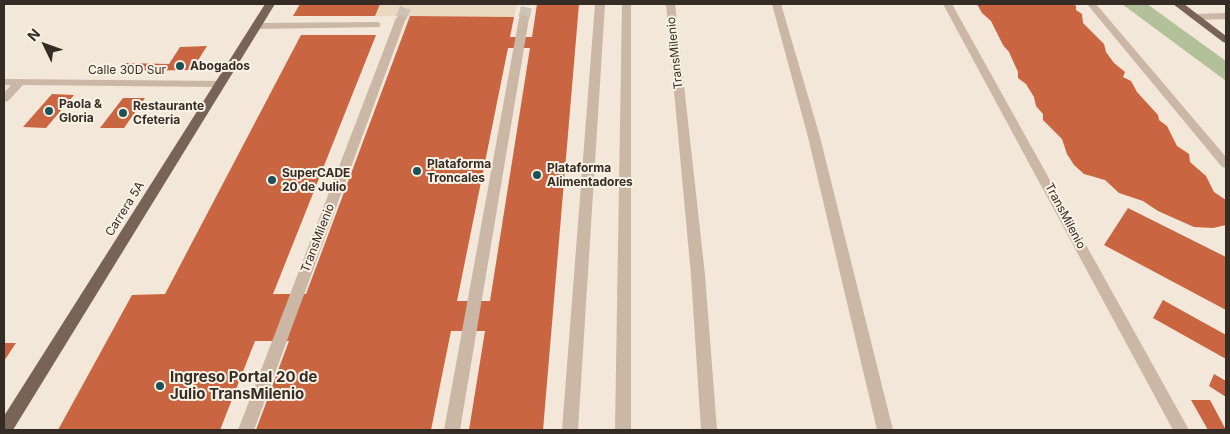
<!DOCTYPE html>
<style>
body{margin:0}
#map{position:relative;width:1230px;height:434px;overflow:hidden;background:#f2e7d9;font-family:Inter,sans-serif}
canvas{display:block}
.frame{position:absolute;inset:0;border:5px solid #362c26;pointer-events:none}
.north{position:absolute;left:20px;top:20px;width:50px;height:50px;-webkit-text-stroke:4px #faf1e5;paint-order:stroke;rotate:312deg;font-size:14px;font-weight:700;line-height:20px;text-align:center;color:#362c26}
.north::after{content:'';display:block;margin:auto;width:18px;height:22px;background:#362c26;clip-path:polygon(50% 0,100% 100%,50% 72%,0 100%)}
</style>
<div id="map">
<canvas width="1230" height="434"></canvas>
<div class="frame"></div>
<div class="north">N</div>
</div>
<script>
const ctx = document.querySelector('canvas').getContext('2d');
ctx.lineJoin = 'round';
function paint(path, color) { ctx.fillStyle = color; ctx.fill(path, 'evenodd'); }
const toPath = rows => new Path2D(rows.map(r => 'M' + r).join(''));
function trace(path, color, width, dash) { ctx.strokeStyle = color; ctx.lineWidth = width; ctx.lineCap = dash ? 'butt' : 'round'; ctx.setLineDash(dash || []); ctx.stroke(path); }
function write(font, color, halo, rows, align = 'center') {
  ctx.font = font + ' Inter,sans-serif'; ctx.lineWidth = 4; ctx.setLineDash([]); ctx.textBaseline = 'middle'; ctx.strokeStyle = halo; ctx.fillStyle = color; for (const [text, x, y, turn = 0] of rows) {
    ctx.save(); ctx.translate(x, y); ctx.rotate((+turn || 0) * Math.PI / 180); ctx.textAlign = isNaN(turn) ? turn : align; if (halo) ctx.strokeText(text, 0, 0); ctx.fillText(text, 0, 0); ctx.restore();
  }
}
paint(toPath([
 [1122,4,1147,4,1226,61,1226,81]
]), '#b2c199');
paint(toPath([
 [380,4,517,4,514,17,375,16]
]), '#ead9c0');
paint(toPath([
 [300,4,380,4,375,16,293,16],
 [537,4,579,4,543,430,469,430,485,331,451,331,431,430,256,430,289,341,255,341,220,430,58,430,132,295,165,294,301,35,376,35,273,294,306,294,410,16,514,17,510,37,532,37],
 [508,48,530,48,490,301,457,301],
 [977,4,1073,4,1076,6,1076,10,1082,14,1083,23,1104,44,1106,52,1114,63,1125,72,1123,77,1131,81,1137,92,1158,115,1159,120,1167,126,1177,146,1189,154,1190,162,1206,176,1214,192,1226,200,1226,225,1213,228,1194,227,1158,211,1143,201,1119,193,1105,180,1084,174,1074,165,1067,154,1062,139,1043,120,1043,114,1036,106,1034,97,1026,84,1018,78,1018,72,1009,52,1003,45,991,21,982,13],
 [207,46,192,70,121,71,126,63,169,64,180,47],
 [52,94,74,95,46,128,23,127],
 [123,98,145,98,124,128,100,128],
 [1128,208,1226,257,1226,310,1104,245],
 [1163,300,1226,335,1226,359,1153,318],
 [4,343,16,343,4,361],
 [1214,374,1226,381,1226,397,1209,386],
 [1191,400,1210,400,1226,430,1208,430]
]), '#c96540');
trace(toPath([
 [401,18,407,4],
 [524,18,527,4]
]), '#ccc2b5', 11, [11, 5]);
paint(toPath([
 [595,4,605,4,578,430,562,430,595,4],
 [622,4,631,4,631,430,615,430,622,4],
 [666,4,675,4,705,275,717,430,701,430,691,275,666,4],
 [772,4,781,4,820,137,893,430,877,430,808,137,772,4],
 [943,4,952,4,1189,430,1173,430,943,4],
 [1087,4,1096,4,1226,157,1226,168,1222,167,1087,4],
 [1226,13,1226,19,1195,20,1190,17,1195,14,1226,13],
 [401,15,406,18,254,430,238,430,396,18,401,15],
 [524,15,529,18,460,430,444,430,519,18,524,15],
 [377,22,380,23,380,27,256,29,251,26,256,23,377,22],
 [4,79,220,81,225,84,220,87,23,85,8,101,4,102,4,93,11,85,4,85,4,79]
]), '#cab7a5');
paint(toPath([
 [265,4,275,4,13,430,4,430,4,416,265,4],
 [1173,4,1184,4,1226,36,1226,43,1223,42,1173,4]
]), '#786357');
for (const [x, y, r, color] of [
 [180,66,5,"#1b5258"],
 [49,111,5,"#1b5258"],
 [123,113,5,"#1b5258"],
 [417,171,5,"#1b5258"],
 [537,175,5,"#1b5258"],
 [272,180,5,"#1b5258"],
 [160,386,5,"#1b5258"]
]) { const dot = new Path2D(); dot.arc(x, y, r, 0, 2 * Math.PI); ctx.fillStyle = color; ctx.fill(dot); trace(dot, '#faf1e5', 2); }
write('12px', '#362c26', '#faf1e5', [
 ["TransMilenio",675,53,-96],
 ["Calle 30D Sur",127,70],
 ["Carrera 5A",125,209,-58],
 ["TransMilenio",1065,216,62],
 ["TransMilenio",318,238,-69]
]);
write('bold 12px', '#362c26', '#faf1e5', [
 ["Abogados",190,66],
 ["Paola &",59,104],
 ["Gloria",59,118],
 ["Restaurante",133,106],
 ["Cfeteria",133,120],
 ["Plataforma",427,164],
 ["Troncales",427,178],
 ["Plataforma",547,168],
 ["Alimentadores",547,182],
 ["SuperCADE",282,173],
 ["20 de Julio",282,187]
], 'left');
write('bold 15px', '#362c26', '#faf1e5', [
 ["Ingreso Portal 20 de",170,377],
 ["Julio TransMilenio",170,394]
], 'left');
</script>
